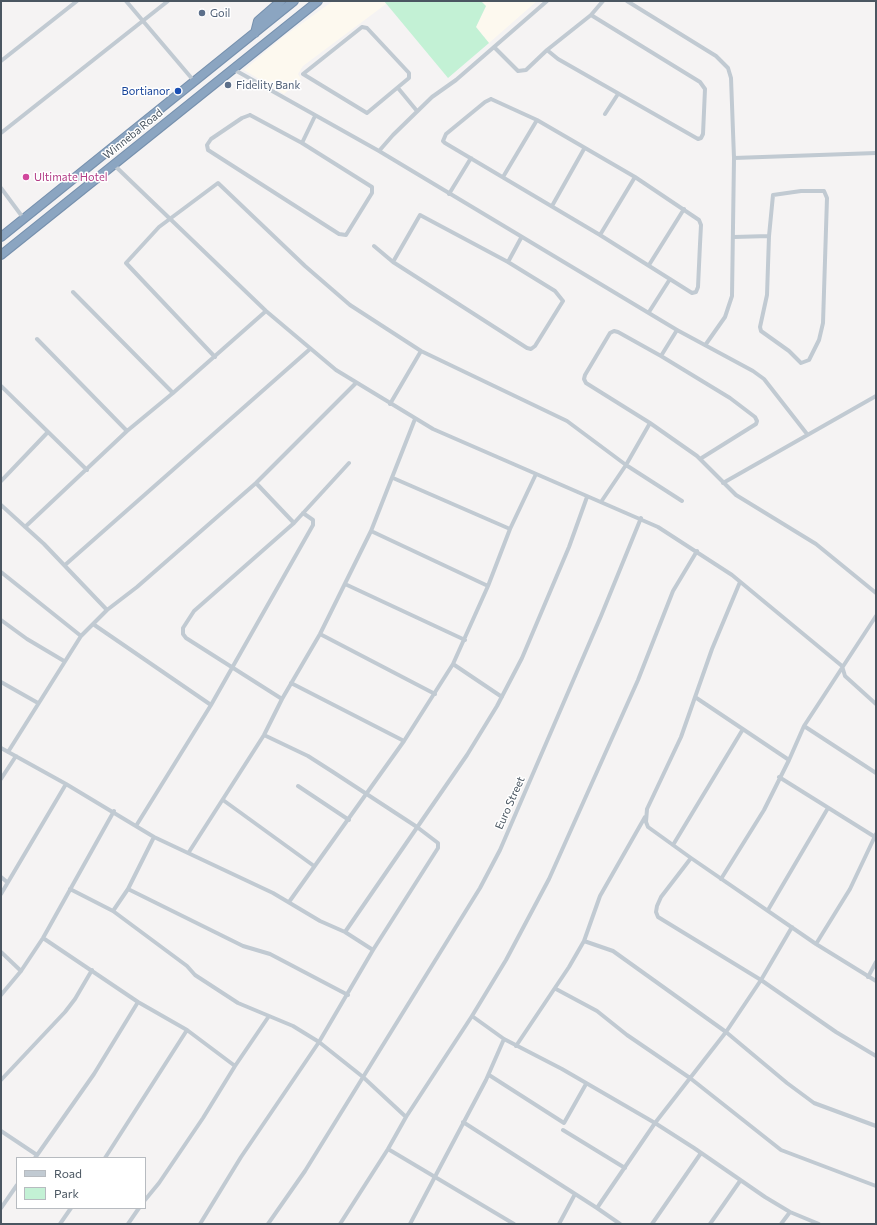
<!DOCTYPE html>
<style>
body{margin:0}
#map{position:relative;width:877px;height:1225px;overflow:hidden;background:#f5f3f3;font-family:Commissioner,sans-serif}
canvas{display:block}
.frame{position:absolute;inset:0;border:2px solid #4a5661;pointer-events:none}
.legend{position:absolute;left:16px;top:1157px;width:130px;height:52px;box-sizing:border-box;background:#fff;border:1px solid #b7bbc0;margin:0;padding:5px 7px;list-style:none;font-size:12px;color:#4a5661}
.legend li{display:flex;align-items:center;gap:8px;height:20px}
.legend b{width:20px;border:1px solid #b7bbc0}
</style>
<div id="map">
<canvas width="877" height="1225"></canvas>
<div class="frame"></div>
<ul class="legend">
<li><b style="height:5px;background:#c1cad2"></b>Road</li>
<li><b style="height:11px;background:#c3f1d5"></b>Park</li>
</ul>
</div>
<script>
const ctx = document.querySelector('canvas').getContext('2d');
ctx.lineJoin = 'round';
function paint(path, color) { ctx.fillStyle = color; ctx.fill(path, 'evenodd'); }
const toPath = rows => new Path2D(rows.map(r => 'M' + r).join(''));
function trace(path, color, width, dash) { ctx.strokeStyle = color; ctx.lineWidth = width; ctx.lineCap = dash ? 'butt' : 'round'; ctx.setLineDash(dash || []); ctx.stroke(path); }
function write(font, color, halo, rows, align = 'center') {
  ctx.font = font + ' Commissioner,sans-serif'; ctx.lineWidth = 3; ctx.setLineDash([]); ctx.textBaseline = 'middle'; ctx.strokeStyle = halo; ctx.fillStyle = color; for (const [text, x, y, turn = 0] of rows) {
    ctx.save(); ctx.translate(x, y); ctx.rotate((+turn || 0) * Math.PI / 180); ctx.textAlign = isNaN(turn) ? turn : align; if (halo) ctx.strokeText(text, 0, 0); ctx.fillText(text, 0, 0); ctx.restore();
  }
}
paint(toPath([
 [333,1,384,1,386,4,303,66,298,74,301,79,284,94,244,70,283,37],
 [481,1,537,1,489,43,476,27,486,6]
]), '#fdf9ef');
paint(toPath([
 [384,1,481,1,486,6,476,27,489,43,448,78]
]), '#c3f1d5');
const highway = toPath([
 [255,33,258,21,281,1],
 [1,237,294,1],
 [1,255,318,1]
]);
trace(highway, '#7690ad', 10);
trace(toPath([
 [126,1,194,81],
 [627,1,716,56,728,68,731,78,734,158,732,296,725,317,706,344],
 [362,27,367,28,409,73,409,78,367,113,303,74,362,27],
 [494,47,518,71,526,70,547,50,591,15,603,1],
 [547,50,558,59,698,139,701,138,703,134,705,89,700,82,591,15],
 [1,61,77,1],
 [233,69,379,151,677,330,753,371,764,379,807,434],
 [398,88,417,111],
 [491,99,537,120,635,177,699,220,701,225,700,244,698,287,696,292,692,293,600,235,445,143,443,141,446,134,485,102,491,99],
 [605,114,618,94],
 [250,115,302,143,372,187,372,193,346,235,339,234,208,150,207,145,211,139,242,118,250,115],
 [1,133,168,1],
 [302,143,315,116],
 [379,151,393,135,432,97,456,80,547,1],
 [734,158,876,153],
 [113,164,266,311,336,370,433,429,658,527,732,575,842,666,845,676,876,704],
 [503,177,537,120],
 [1,188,24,219],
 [801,191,824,191,827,198,823,323,819,340,809,360,801,363,789,351,761,331,760,327,767,295,769,236,773,195,801,191],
 [449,194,471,158],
 [552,206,584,149],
 [600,235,635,177],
 [734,237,769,236],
 [374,246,393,262,527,348,531,349,535,346,563,301,555,291,508,262,420,215,393,262],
 [508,262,521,238],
 [649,265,684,209],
 [73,292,173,393],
 [649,312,670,279],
 [37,339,127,431],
 [661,356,677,330],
 [215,357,126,263,159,227,218,183,305,266,350,305,421,351,567,421,626,465,682,501],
 [1,386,87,470],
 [390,404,421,351],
 [700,459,756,424,757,421,755,417,730,398,661,356,618,332,614,331,610,333,585,375,584,379,586,383,650,423,697,456,736,495,816,544,876,593],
 [393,478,510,529],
 [1,481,47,433],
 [256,483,294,523],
 [723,483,876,396],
 [601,502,626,465,650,423],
 [1,505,44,544,107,610],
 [25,527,127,431,173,393,266,311],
 [371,531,488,586],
 [65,565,310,349],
 [1,572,81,636],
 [740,582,712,649,681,737,647,809,646,822,648,827,691,858,816,944,876,981],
 [345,584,465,640],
 [1,620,27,639,64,661],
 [93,624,211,705],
 [320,634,435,694],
 [453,664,502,697],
 [1,682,38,703],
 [291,683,404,741],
 [695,697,789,760],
 [282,699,186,638,183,634,183,628,194,611,294,523,349,463],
 [804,726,876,773],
 [1,748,66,784,154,837,273,893,320,921,345,932,373,950],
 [8,752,81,636,107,610,137,587,256,483,356,383],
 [779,777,875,837],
 [1,779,16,756],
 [298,786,349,820],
 [223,800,314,866],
 [136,826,211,705,313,525,313,520,303,513],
 [673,845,743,729],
 [189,852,264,735,282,699,320,634,371,531,415,419],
 [691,858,661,897,657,906,656,912,658,917,761,980,836,1032,876,1056],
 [1,877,7,882],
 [721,879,764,810,789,760,804,726,876,616],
 [70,889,113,911,187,966,195,975,238,1003,293,1026,319,1042,363,1077,406,1117],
 [128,889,154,837],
 [1,894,66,784],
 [289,902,404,741,453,664,488,586,510,529,536,474],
 [768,910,828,808],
 [113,911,128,889,243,946,270,954,348,995],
 [792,927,761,980,726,1032,655,1123,694,1148,765,1197,790,1212,819,1224],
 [345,932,467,755,497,706,522,658,569,547,587,497],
 [43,938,138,1002,187,1030,235,1066,269,1016],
 [584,941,613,951,726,1032,787,1083,814,1103,876,1126],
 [816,944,850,889,876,834],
 [1,952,21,971],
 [868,977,876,962],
 [556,989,597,1011,627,1035,690,1078,781,1150,876,1186],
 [1,995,21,971,43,938,114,811],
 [516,1046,569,967,584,941,600,896,645,817],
 [489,1075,564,1123,586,1084],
 [1,1080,65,1012,75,999,92,970],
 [463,1122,597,1208,655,1123,562,1069,504,1039,472,1016],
 [563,1130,625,1168],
 [1,1131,37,1155],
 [388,1149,514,1224],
 [35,1158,94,1074,138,1002],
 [105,1158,187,1030],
 [145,1200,159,1183,203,1118,235,1066],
 [1,1208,17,1185],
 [597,1208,620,1224],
 [60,1224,71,1208],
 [128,1224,139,1208],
 [200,1224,241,1157,319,1042,373,950,438,848,438,843,417,827,333,772,308,756,264,735],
 [268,1224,305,1171,480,888,500,850,601,616,641,518],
 [340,1224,388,1149,406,1117,472,1016,506,960,549,879,638,680,673,591,697,551],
 [410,1224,486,1080,504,1039],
 [559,1224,575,1194],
 [652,1224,701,1153],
 [710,1224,740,1181],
 [781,1224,790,1212]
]), '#c1cad2', 4);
trace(highway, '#8ba5c1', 8);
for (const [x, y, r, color] of [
 [202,13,4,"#5c6f8a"],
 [228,85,4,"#5c6f8a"],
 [178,91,4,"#1a4fb4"],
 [26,177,4,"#d1479c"]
]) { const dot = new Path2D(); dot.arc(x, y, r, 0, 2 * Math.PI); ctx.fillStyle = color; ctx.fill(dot); trace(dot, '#fff', 1.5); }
write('11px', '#4e5e75', '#fff', [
 ["Goil",210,13],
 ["Fidelity Bank",236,85]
], 'left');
write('11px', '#164399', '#fff', [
 ["Bortianor",170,91]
], 'right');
write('11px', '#4a5661', '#fff', [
 ["Winneba Road",133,134,-39],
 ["Euro Street",510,803,-66]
]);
write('11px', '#b23c85', '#fff', [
 ["Ultimate Hotel",34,177]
], 'left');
</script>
